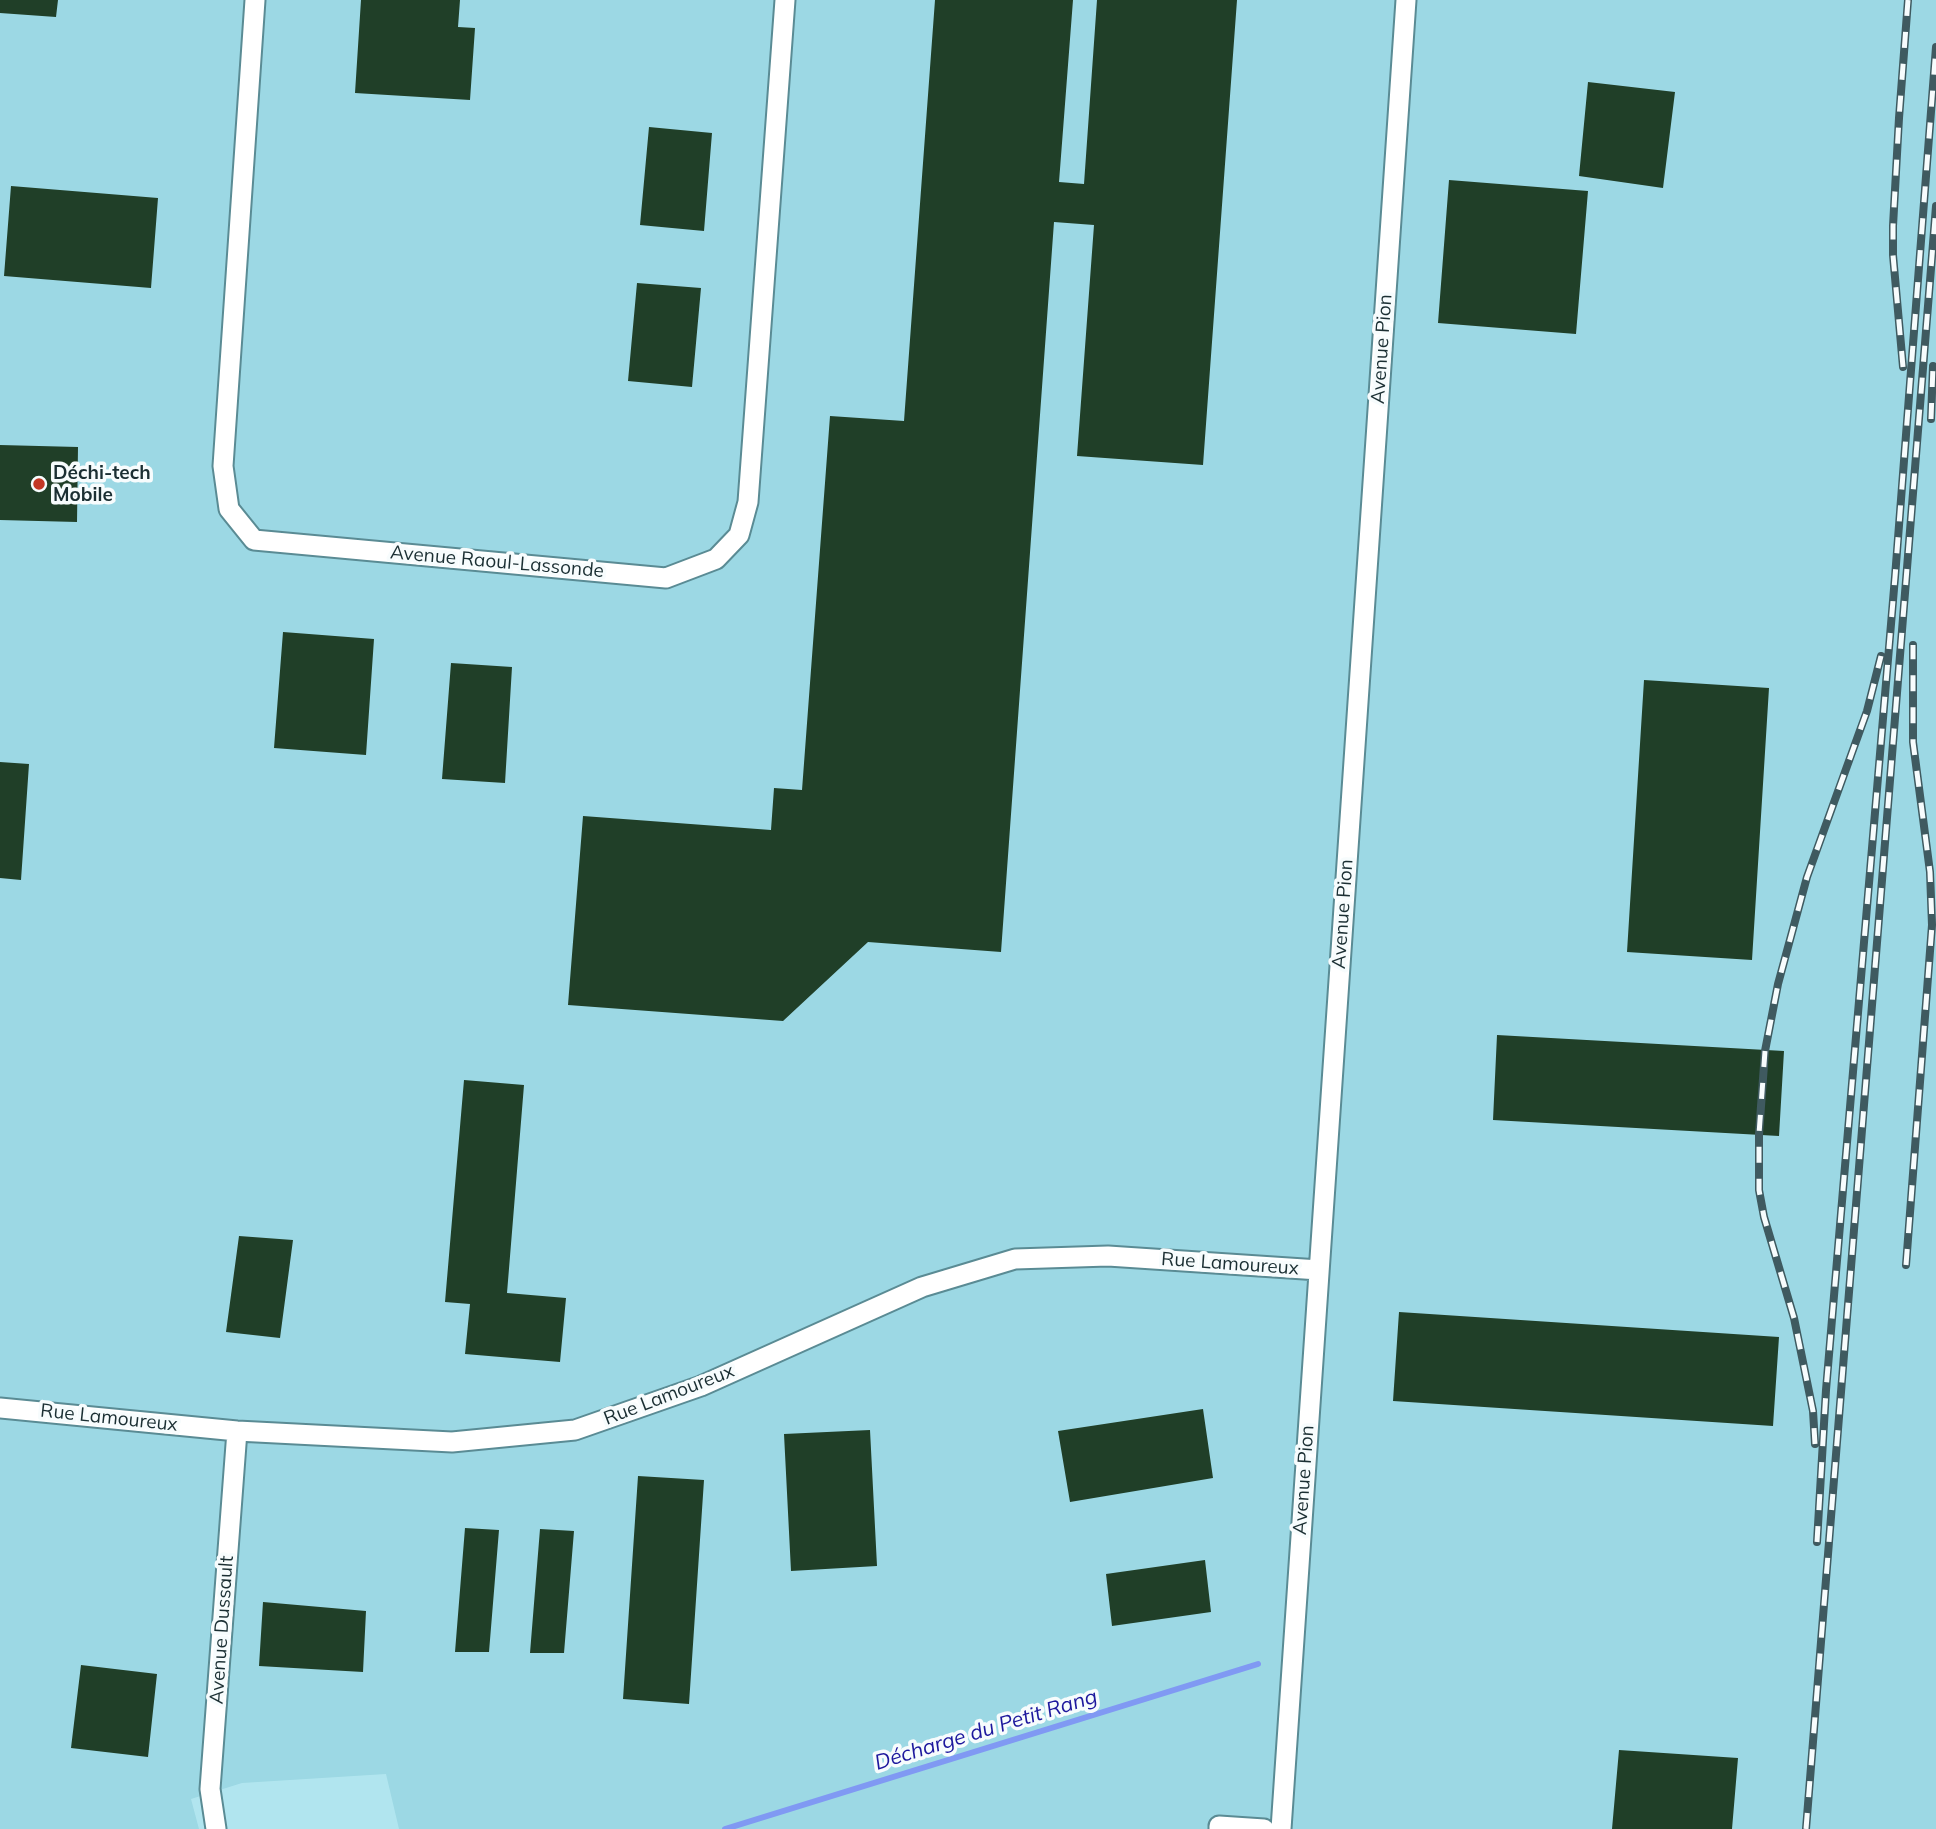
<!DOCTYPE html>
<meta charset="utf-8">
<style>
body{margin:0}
canvas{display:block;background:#b1e5ef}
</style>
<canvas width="1936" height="1829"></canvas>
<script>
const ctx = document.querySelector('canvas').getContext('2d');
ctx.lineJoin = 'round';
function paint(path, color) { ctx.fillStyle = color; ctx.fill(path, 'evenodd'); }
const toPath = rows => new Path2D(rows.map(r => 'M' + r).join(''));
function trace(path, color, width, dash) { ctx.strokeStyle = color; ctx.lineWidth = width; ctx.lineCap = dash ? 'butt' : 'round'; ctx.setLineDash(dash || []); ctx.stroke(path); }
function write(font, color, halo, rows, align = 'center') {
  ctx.font = font + ' Mulish,sans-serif'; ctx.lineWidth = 7; ctx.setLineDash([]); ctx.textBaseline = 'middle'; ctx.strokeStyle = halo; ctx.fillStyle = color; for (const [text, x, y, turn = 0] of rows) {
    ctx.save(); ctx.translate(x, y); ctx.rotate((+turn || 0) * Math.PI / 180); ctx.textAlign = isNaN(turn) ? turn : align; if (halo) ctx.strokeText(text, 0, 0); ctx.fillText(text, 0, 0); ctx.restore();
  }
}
paint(toPath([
 [0,0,1936,0,1936,1829,399,1829,386,1774,242,1783,191,1799,199,1829,0,1829]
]), '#9cd8e4');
trace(toPath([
 [725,1829,1258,1664]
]), '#8099f3', 6);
paint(toPath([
 [0,0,58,0,56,17,0,13],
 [361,0,460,0,458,27,475,28,470,100,355,93],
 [935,0,1073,0,1059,182,1084,184,1097,0,1237,0,1203,465,1077,456,1094,225,1054,222,1001,952,868,942,783,1021,568,1005,583,816,771,830,774,788,802,790,830,416,904,421],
 [1588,82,1675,92,1663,188,1579,176],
 [649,127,712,133,704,231,640,225],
 [1449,180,1588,191,1576,334,1438,323],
 [11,186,158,198,151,288,4,276],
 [637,283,701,288,692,387,628,381],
 [0,445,78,447,77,522,0,520],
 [283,632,374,639,366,755,274,748],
 [451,663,512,667,505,783,442,779],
 [1644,680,1769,688,1752,960,1627,952],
 [0,762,29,764,21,880,0,878],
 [1497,1035,1784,1051,1779,1136,1493,1120],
 [464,1080,524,1085,507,1293,566,1298,560,1362,465,1354,470,1304,445,1302],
 [239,1236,293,1240,280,1338,226,1332],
 [1399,1312,1779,1337,1773,1426,1393,1401],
 [1203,1409,1213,1478,1070,1502,1058,1431],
 [870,1430,877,1566,791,1571,784,1434],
 [638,1476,704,1480,689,1704,623,1699],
 [465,1528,499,1530,489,1652,455,1652],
 [540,1529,574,1531,564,1653,530,1653],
 [1205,1560,1211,1612,1112,1626,1106,1574],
 [263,1602,366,1611,363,1672,259,1666],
 [81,1665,157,1674,148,1757,71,1748],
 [1619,1750,1738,1758,1732,1829,1612,1829]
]), '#203f28');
const minor = toPath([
 [255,0,223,466,229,509,254,540,666,578,716,559,739,535,748,502,785,0],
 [0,1408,237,1431,452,1442,575,1430,701,1386,922,1287,1015,1259,1108,1256,1319,1270],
 [216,1829,210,1789,237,1431],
 [1219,1829,1219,1826,1264,1829],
 [1281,1829,1406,0]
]);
trace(minor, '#5a8b94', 23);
trace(minor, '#fff', 19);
const rail = toPath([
 [1903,367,1893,255,1893,226,1899,118,1908,0],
 [1931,419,1933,366],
 [1906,1265,1932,925,1930,872,1913,742,1913,645],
 [1815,1444,1813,1411,1794,1318,1764,1217,1759,1190,1759,1134,1765,1051,1778,984,1807,877,1867,711,1881,656],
 [1817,1542,1826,1390,1895,577,1936,47],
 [1806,1829,1936,206]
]);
trace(rail, '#3f5a60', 8);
trace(rail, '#f7fcfd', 5, [16]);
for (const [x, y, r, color] of [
 [39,484,7,"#c33725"]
]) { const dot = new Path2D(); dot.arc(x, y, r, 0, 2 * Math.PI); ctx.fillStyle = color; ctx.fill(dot); trace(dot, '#f7fcfd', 2.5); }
write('19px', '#1b2f33', '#f7fcfd', [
 ["Avenue Pion",1382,349,-86],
 ["Avenue Raoul-Lassonde",497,562,5],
 ["Avenue Pion",1343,914,-86],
 ["Rue Lamoureux",1230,1264,4],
 ["Rue Lamoureux",669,1395,-21],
 ["Rue Lamoureux",109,1418,6],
 ["Avenue Pion",1304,1480,-86],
 ["Avenue Dussault",222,1630,-86]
]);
write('bold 19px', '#1b2f33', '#f7fcfd', [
 ["Déchi-tech",53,473],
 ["Mobile",53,495]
], 'left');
write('italic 21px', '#1d189d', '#f7fcfd', [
 ["Décharge du Petit Rang",986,1730,-17]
]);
</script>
